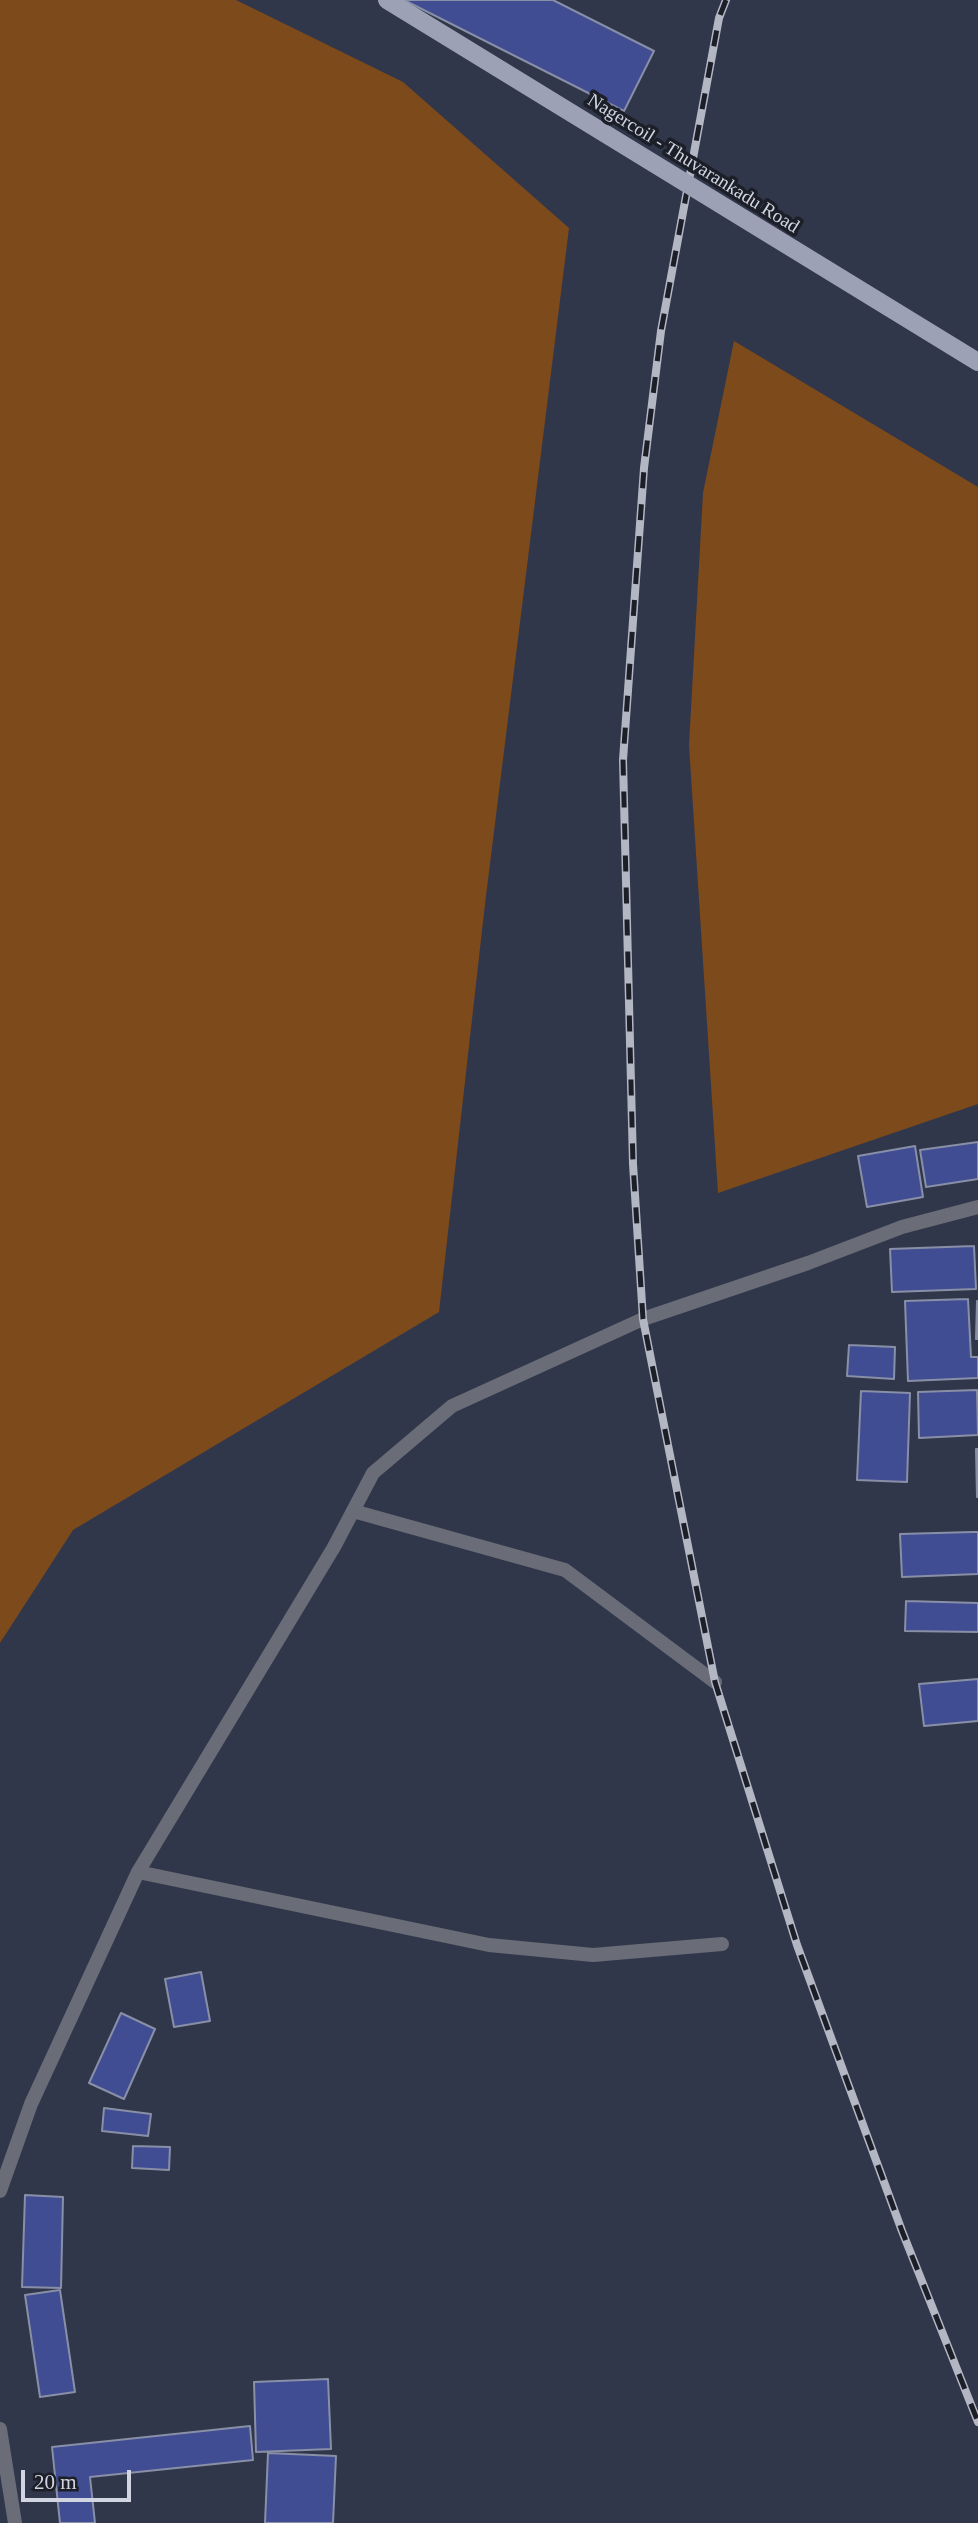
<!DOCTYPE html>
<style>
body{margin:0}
#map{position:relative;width:978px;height:2523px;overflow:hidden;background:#31374a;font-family:Georgia,serif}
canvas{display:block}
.scale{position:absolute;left:21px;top:2470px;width:110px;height:32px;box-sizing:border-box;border:4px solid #d1d5e1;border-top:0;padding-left:9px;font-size:21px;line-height:24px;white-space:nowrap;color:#d1d5e1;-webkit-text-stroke:5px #1c1f28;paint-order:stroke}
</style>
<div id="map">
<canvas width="978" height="2523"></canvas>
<div class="scale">20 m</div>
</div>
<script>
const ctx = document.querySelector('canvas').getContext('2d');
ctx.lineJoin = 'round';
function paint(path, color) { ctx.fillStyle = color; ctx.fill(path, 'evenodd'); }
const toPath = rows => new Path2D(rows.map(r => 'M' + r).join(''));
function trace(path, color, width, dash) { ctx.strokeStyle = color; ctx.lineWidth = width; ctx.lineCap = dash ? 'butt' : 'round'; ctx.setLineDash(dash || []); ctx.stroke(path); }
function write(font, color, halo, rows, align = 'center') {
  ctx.font = font + ' Georgia,serif'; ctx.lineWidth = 7; ctx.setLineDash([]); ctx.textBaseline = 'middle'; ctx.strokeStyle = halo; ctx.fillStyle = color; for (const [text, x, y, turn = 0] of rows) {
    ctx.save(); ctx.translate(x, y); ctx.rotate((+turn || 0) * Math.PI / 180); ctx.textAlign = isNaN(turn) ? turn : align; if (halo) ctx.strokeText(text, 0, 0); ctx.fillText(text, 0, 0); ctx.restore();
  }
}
paint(toPath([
 [0,0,236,0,403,82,569,228,485,904,439,1312,73,1530,0,1643],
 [734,341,978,487,978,1104,718,1193,689,745,703,493]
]), '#7d4a1c');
const building = toPath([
 [404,0,553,0,654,51,624,111,404,0],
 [978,1142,978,1179,926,1187,920,1150,978,1142],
 [915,1146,923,1197,867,1207,858,1156,915,1146],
 [974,1246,976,1289,892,1292,890,1249,974,1246],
 [968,1299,971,1357,978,1357,978,1378,908,1381,905,1301,968,1299],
 [977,1301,978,1301,978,1339,976,1339,977,1301],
 [849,1345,895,1347,894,1379,847,1376,849,1345],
 [977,1390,978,1435,919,1438,918,1392,977,1390],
 [861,1391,910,1393,907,1482,857,1480,861,1391],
 [976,1449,978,1449,978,1497,977,1497,976,1449],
 [973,1532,978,1532,978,1574,902,1577,900,1534,973,1532],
 [906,1601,978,1603,978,1632,905,1631,906,1601],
 [978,1679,978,1721,924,1726,919,1684,978,1679],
 [201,1972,210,2021,174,2027,165,1979,201,1972],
 [121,2013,155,2029,124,2099,89,2083,121,2013],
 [104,2108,151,2114,148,2136,102,2131,104,2108],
 [133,2146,170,2147,169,2170,132,2168,133,2146],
 [25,2195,63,2197,61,2288,22,2287,25,2195],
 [60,2290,75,2392,40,2397,25,2295,60,2290],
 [328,2379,331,2449,256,2452,254,2382,328,2379],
 [250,2426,253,2460,90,2477,95,2523,60,2523,52,2447,250,2426],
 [268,2453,336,2456,333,2523,265,2523,268,2453]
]);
paint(building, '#404d92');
trace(building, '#888fa6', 2);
trace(toPath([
 [353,1511,565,1570,715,1682],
 [138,1872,489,1945,593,1955,722,1944]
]), '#6a6d77', 14);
trace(toPath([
 [0,2191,31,2104,138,1872,334,1547,373,1473,452,1406,643,1319,808,1263,902,1227,978,1207],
 [0,2429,15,2523]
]), '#6a6d77', 14);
const rail = toPath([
 [726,0,719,18,661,331,644,468,623,760,633,1164,643,1319,715,1682,797,1945,902,2231,978,2422]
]);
trace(rail, '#b3b7c4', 8);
trace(rail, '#1c1f28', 5, [16]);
trace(toPath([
 [387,0,978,362]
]), '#9ca1b5', 18);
write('19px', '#d1d5e1', '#1c1f28', [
 ["Nagercoil - Thuvarankadu Road",693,164,32]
]);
</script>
